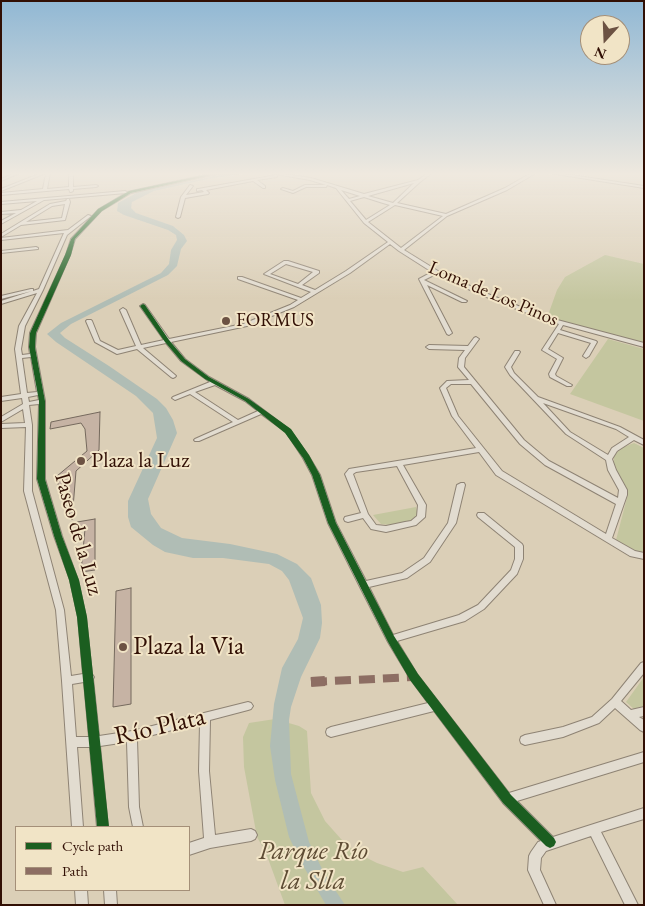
<!DOCTYPE html>
<meta charset="utf-8">
<style>
body{margin:0}
#map{position:relative;width:645px;height:906px;overflow:hidden;background:#dbcfb7;font-family:"EB Garamond",serif}
canvas{display:block}
.frame{position:absolute;inset:0;border:2px solid #310f04;pointer-events:none}
.legend{position:absolute;left:15px;top:826px;width:175px;height:65px;box-sizing:border-box;background:#f1e4c6;border:1px solid #a48f78;margin:0;padding:6px 9px;list-style:none;font-size:15px;color:#310f04}
.legend li{display:flex;align-items:center;gap:10px;height:25px}
.legend b{width:25px;border:1px solid #a48f78}
.north{position:absolute;left:580px;top:15px;width:50px;height:50px;box-sizing:border-box;background:#f1e4c6;border:1px solid #a48f78;border-radius:50%;rotate:200deg;font-size:14px;font-weight:700;line-height:20px;text-align:center;color:#310f04}
.north::after{content:'';display:block;margin:auto;width:18px;height:22px;background:#6c5243;clip-path:polygon(50% 0,100% 100%,50% 72%,0 100%)}
</style>
<div id="map">
<canvas width="645" height="906"></canvas>
<div class="frame"></div>
<ul class="legend">
<li><b style="height:6px;background:#1b5e20"></b>Cycle path</li>
<li><b style="height:6px;background:#8d6e63"></b>Path</li>
</ul>
<div class="north">N</div>
</div>
<script>
const ctx = document.querySelector('canvas').getContext('2d');
ctx.lineJoin = 'round';
function paint(path, color) { ctx.fillStyle = color; ctx.fill(path, 'evenodd'); }
const toPath = rows => new Path2D(rows.map(r => 'M' + r).join(''));
function trace(path, color, width, dash) { ctx.strokeStyle = color; ctx.lineWidth = width; ctx.lineCap = dash ? 'butt' : 'round'; ctx.setLineDash(dash || []); ctx.stroke(path); }
function write(font, color, halo, rows, align = 'center') {
  ctx.font = font + ' "EB Garamond",serif'; ctx.lineWidth = 4; ctx.setLineDash([]); ctx.textBaseline = 'middle'; ctx.strokeStyle = halo; ctx.fillStyle = color; for (const [text, x, y, turn = 0] of rows) {
    ctx.save(); ctx.translate(x, y); ctx.rotate((+turn || 0) * Math.PI / 180); ctx.textAlign = isNaN(turn) ? turn : align; if (halo) ctx.strokeText(text, 0, 0); ctx.fillText(text, 0, 0); ctx.restore();
  }
}
paint(toPath([
 [605,255,644,264,644,344,547,318,557,290,565,277],
 [608,339,644,349,644,421,570,394],
 [634,443,644,448,644,551,640,553,616,540,628,494,614,466,614,456,621,448],
 [416,507,418,514,413,521,391,525,381,524,373,515],
 [644,677,644,706,634,709,626,702],
 [275,719,299,726,307,731,311,793,325,821,341,839,357,853,377,863,403,872,423,867,458,905,285,905,266,853,257,837,244,767,243,737,249,723]
]), '#c4c69f');
paint(toPath([
 [228,173,250,173,208,179,154,191,132,202,131,208,136,213,173,226,184,235,187,241,181,249,177,266,168,275,71,324,60,333,65,338,109,366,157,399,166,408,173,420,177,433,148,499,151,514,161,528,182,538,230,544,277,554,297,564,311,578,321,605,322,623,320,638,301,677,291,707,289,720,291,774,309,842,324,873,345,905,326,905,301,862,289,837,275,780,270,746,274,704,282,668,298,639,303,618,289,580,282,571,269,564,223,558,193,558,165,552,153,545,131,527,128,517,128,501,157,438,153,413,136,396,56,342,47,334,61,323,161,273,169,264,171,250,177,240,176,235,168,230,124,215,117,211,118,203,138,192]
]), '#b0bdb5');
const building = toPath([
 [100,412,99,450,76,471,72,520,58,484,57,476,87,451,85,429,81,423,50,429,51,422,100,412],
 [95,519,95,570,81,572,85,529,77,529,77,522,95,519],
 [131,588,131,704,113,707,116,591,131,588]
]);
paint(building, '#c6b3a4');
trace(building, '#75695d', 1);
const minor = toPath([
 [15,173,20,173,1,181,1,179,15,173],
 [41,173,46,173,1,191,1,189,41,173],
 [46,173,50,173,47,189,69,187,69,173,73,173,73,187,96,185,98,186,96,187,73,189,73,191,71,192,70,192,69,189,1,195,1,193,43,189,46,173],
 [214,173,221,173,131,193,101,211,75,239,70,255,36,333,35,347,45,401,45,479,62,536,78,580,86,617,92,674,94,677,93,679,99,736,132,731,248,702,251,703,253,706,251,709,248,710,210,720,209,771,215,835,251,829,255,831,257,835,255,839,251,841,210,848,189,855,189,843,204,838,199,771,200,723,137,739,139,807,143,827,133,827,129,807,127,742,100,746,108,827,97,827,90,747,77,747,83,827,72,827,62,681,56,610,24,491,26,427,1,428,1,424,25,423,23,409,1,422,1,417,23,404,22,398,1,401,1,397,21,394,15,349,19,326,37,293,1,304,1,301,32,291,1,299,1,296,31,289,33,289,33,291,39,289,64,233,1,240,1,238,68,230,88,215,91,216,67,235,43,290,25,326,21,349,22,355,30,354,29,347,30,333,66,255,71,239,99,209,126,193,44,200,1,224,1,221,16,213,1,214,1,212,21,210,37,201,1,204,1,202,125,191,127,192,214,173],
 [31,357,37,392,27,393,22,358,31,357],
 [38,395,39,400,29,402,28,397,38,395],
 [39,404,37,479,54,536,70,580,78,617,83,674,71,676,64,610,32,491,32,425,29,405,39,404],
 [84,682,89,737,76,737,72,684,84,682],
 [269,173,279,173,311,178,364,194,418,180,428,173,432,173,420,182,397,203,446,214,505,188,531,173,536,173,507,190,447,216,404,250,438,271,483,292,546,317,644,343,644,347,563,325,560,330,596,341,597,342,589,356,586,358,583,356,591,343,558,333,548,349,563,358,555,374,556,376,572,385,571,386,567,386,550,377,549,374,557,359,542,350,559,324,542,319,479,294,436,274,424,280,467,301,466,302,462,302,427,285,452,333,449,335,447,334,419,279,432,272,399,251,390,244,350,273,294,307,247,326,171,342,185,359,209,377,249,399,290,430,308,455,320,475,336,523,366,581,402,573,424,558,448,523,457,485,461,483,464,483,465,485,456,523,430,562,407,578,369,587,393,635,459,615,478,605,511,570,515,559,515,547,478,517,477,515,478,513,484,513,522,544,523,546,523,559,517,574,484,609,465,621,397,641,417,674,509,793,644,752,644,762,517,801,553,837,644,808,644,819,601,832,638,905,625,905,591,836,546,851,541,858,540,870,556,905,544,905,528,870,529,856,531,852,538,842,541,841,503,803,434,711,331,737,327,735,326,732,327,729,331,727,428,703,411,680,388,642,359,585,328,523,312,475,303,458,286,432,261,414,199,441,195,441,194,440,195,439,233,422,190,394,175,400,172,398,173,397,210,382,181,361,166,343,143,348,175,375,176,376,175,377,173,378,171,377,137,349,117,354,95,342,86,321,87,320,91,320,92,321,100,341,118,350,136,346,120,310,123,308,126,310,141,345,164,340,140,306,143,304,145,305,169,339,243,324,290,305,298,300,238,279,238,277,242,277,301,298,311,292,264,274,284,261,288,261,319,271,319,273,302,285,315,290,346,271,388,242,364,223,336,188,327,185,326,187,306,187,293,193,281,189,283,188,293,191,305,185,326,185,310,180,269,173],
 [414,183,393,203,368,196,414,183],
 [341,190,360,196,349,199,341,190],
 [364,197,383,203,390,205,366,220,350,201,364,197],
 [395,205,443,216,401,248,368,222,395,205],
 [286,264,313,272,298,284,270,274,286,264],
 [215,385,245,401,258,411,238,420,195,392,215,385],
 [549,173,559,173,644,186,644,188,549,173],
 [276,175,277,175,277,177,257,180,265,186,265,188,263,188,253,181,206,190,209,193,208,194,185,198,180,217,178,218,176,217,181,197,190,185,193,186,186,195,204,192,202,190,197,191,197,189,198,189,276,175],
 [67,199,69,199,70,202,65,220,21,225,1,237,1,234,50,204,66,201,67,199],
 [65,204,62,218,26,222,52,206,65,204],
 [36,247,38,248,38,249,1,253,1,251,36,247],
 [476,337,479,339,465,358,464,367,524,440,549,461,618,498,619,490,608,470,606,460,566,434,510,375,505,367,515,351,519,351,520,352,511,367,514,373,538,397,620,427,644,440,644,445,634,440,617,451,612,459,616,470,627,490,627,495,612,538,635,551,644,553,644,559,630,556,496,475,479,452,403,465,426,505,425,517,416,525,386,532,371,529,363,518,348,522,345,521,344,519,345,517,361,513,345,474,349,469,476,448,452,416,440,388,447,381,469,380,458,367,459,358,465,350,429,349,426,347,429,345,468,346,474,338,476,337],
 [451,384,471,384,520,444,545,465,616,504,606,534,502,471,458,416,446,388,451,384],
 [543,403,616,429,629,437,612,448,608,455,570,432,543,403],
 [397,466,418,505,417,516,411,521,405,522,386,526,376,525,368,514,353,474,356,472,397,466],
 [644,662,644,673,621,701,631,710,644,707,644,716,639,717,644,720,644,732,640,730,615,708,599,723,563,737,525,745,521,743,520,740,521,737,525,735,563,727,592,717,612,699,641,663,644,662],
 [75,890,87,890,88,905,76,905,75,890],
 [104,890,116,890,117,905,105,905,104,890]
]);
trace(minor, '#8e8374', 2);
paint(minor, '#e2dcd0');
trace(toPath([
 [311,682,414,677]
]), '#8d6e63', 8, [16, 8]);
trace(toPath([
 [311,682,325,681]
]), '#8d6e63', 10, [19, 10]);
paint(toPath([
 [213,173,221,173,131,193,102,211,75,239,71,255,36,333,35,347,45,401,45,479,62,536,79,580,87,617,109,827,97,827,77,617,69,580,54,536,37,479,39,401,29,347,30,333,65,255,71,239,98,209,129,191,213,173],
 [143,304,145,305,169,340,185,359,209,377,249,399,291,429,309,455,320,475,336,523,394,636,418,674,511,795,554,838,556,842,554,846,550,848,546,846,503,803,410,680,388,642,328,523,312,475,303,458,285,433,245,401,205,379,181,361,165,342,140,306,143,304]
]), '#1b5e20');
const sky = ctx.createLinearGradient(0, 0, 0, 300);
sky.addColorStop(0, '#91b8d4');
sky.addColorStop(0.58, '#efe9df');
sky.addColorStop(1, '#efe9df00');
ctx.fillStyle = sky;
ctx.fillRect(0, 0, 645, 300);
for (const [x, y, r, color] of [
 [226,321,5,"#6c5243"],
 [81,461,5,"#6c5243"],
 [123,647,5,"#6c5243"]
]) { const dot = new Path2D(); dot.arc(x, y, r, 0, 2 * Math.PI); ctx.fillStyle = color; ctx.fill(dot); trace(dot, '#f1e4c6', 2); }
write('19px', '#310f04', '#f1e4c6', [
 ["Loma de Los Pinos",493,294,23]
]);
write('19px', '#310f04', '#f1e4c6', [
 ["FORMUS",236,321]
], 'left');
write('22px', '#310f04', '#f1e4c6', [
 ["Plaza la Luz",91,461]
], 'left');
write('22px', '#310f04', '#f1e4c6', [
 ["Paseo de la Luz",78,534,74]
]);
write('26px', '#310f04', '#f1e4c6', [
 ["Plaza la Via",133,647]
], 'left');
write('26px', '#310f04', '#f1e4c6', [
 ["Río Plata",160,727,-13]
]);
write('italic 26px', '#5e4c34', '#f1e4c6', [
 ["Parque Río",313,852],
 ["la Slla",313,882]
]);
</script>
